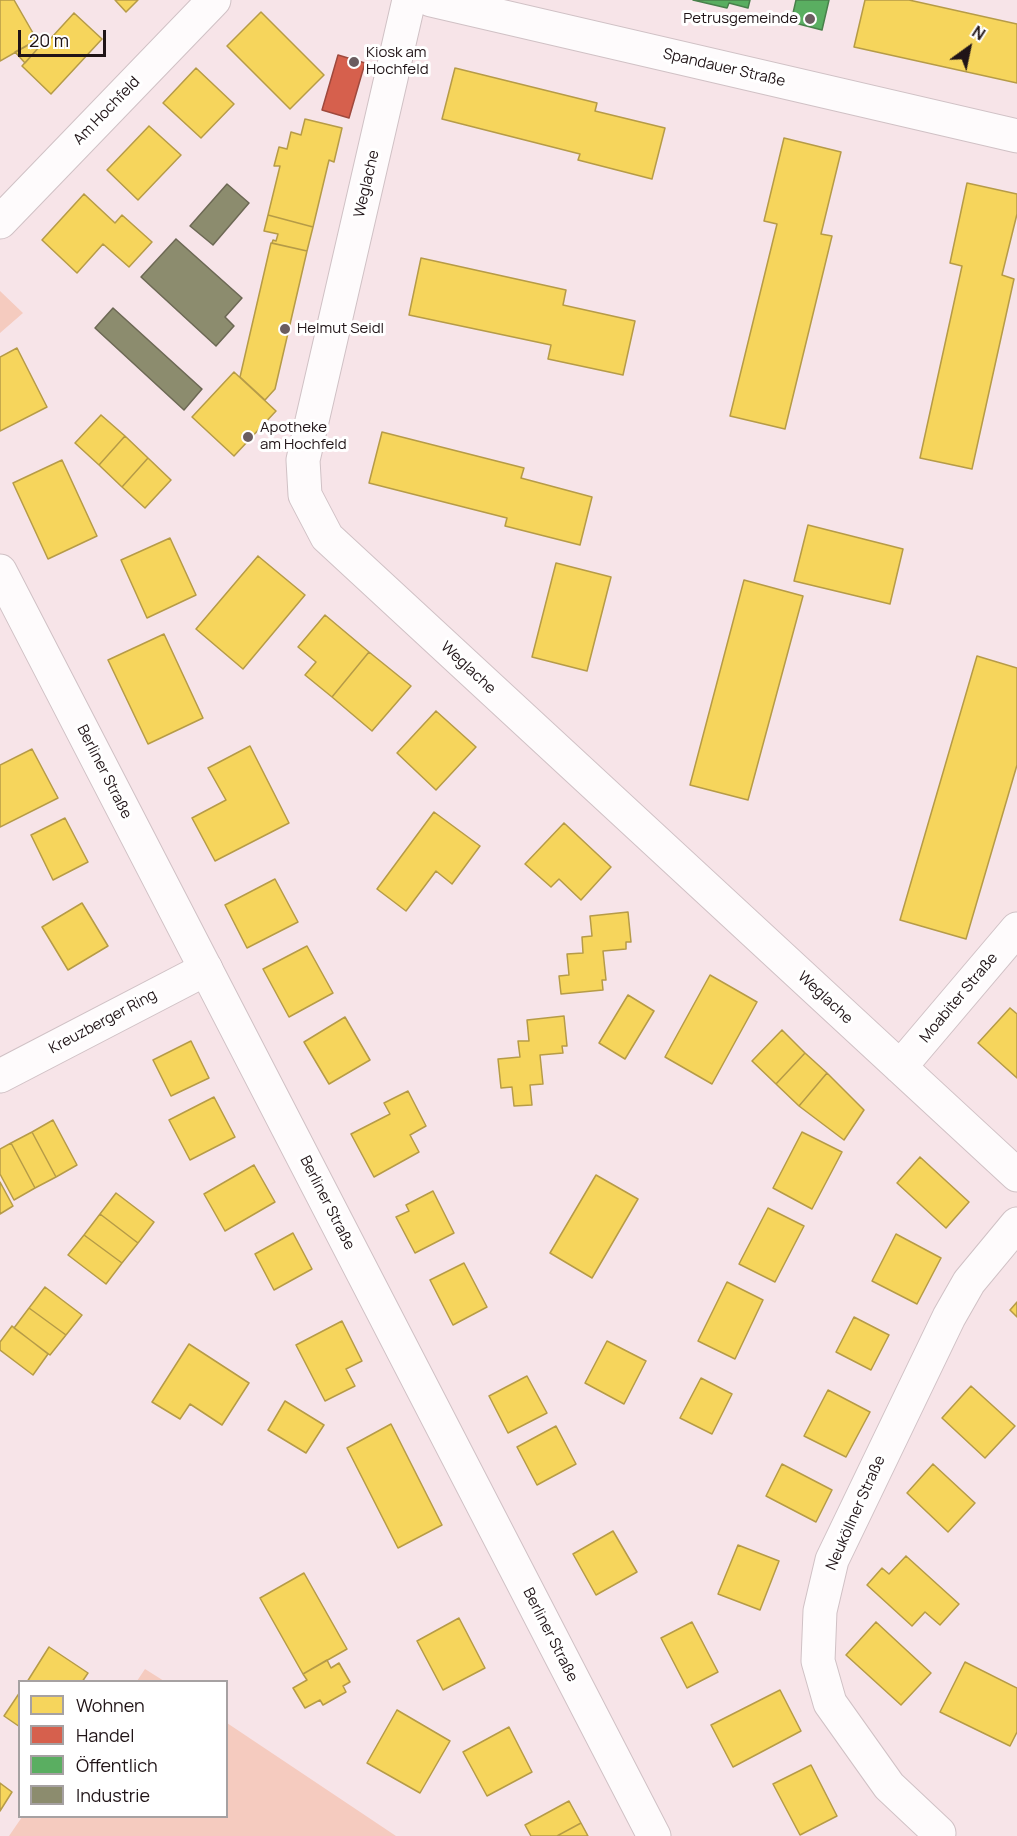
<!DOCTYPE html>
<meta charset="utf-8">
<style>
body{margin:0}
#map{position:relative;width:1017px;height:1836px;overflow:hidden;background:#f7e4e8;font-family:Manrope,sans-serif}
canvas{display:block}
.legend{position:absolute;left:18px;top:1680px;width:210px;height:138px;box-sizing:border-box;background:#fff;border:2px solid #a6a1a2;margin:0;padding:8px 10px;list-style:none;font-size:18px;color:#201417}
.legend li{display:flex;align-items:center;gap:12px;height:30px}
.legend b{width:30px;border:2px solid #a6a1a2}
.north{position:absolute;left:939px;top:18px;width:60px;height:60px;-webkit-text-stroke:4px #fff;paint-order:stroke;rotate:33deg;font-size:16px;font-weight:700;line-height:24px;text-align:center;color:#201417}
.north::after{content:'';display:block;margin:auto;width:21px;height:27px;background:#201417;clip-path:polygon(50% 0,100% 100%,50% 72%,0 100%)}
.scale{position:absolute;left:18px;top:30px;width:88px;height:27px;box-sizing:border-box;border:3px solid #201417;border-top:0;padding-left:8px;font-size:18px;line-height:21px;white-space:nowrap;color:#201417;-webkit-text-stroke:4px #fff;paint-order:stroke}
</style>
<div id="map">
<canvas width="1017" height="1836"></canvas>
<ul class="legend">
<li><b style="height:16px;background:#f6d55c"></b>Wohnen</li>
<li><b style="height:16px;background:#d6604d"></b>Handel</li>
<li><b style="height:16px;background:#5aae61"></b>Öffentlich</li>
<li><b style="height:16px;background:#8c8c6e"></b>Industrie</li>
</ul>
<div class="north">N</div>
<div class="scale">20 m</div>
</div>
<script>
const ctx = document.querySelector('canvas').getContext('2d');
ctx.lineJoin = 'round';
function paint(path, color) { ctx.fillStyle = color; ctx.fill(path, 'evenodd'); }
const toPath = rows => new Path2D(rows.map(r => 'M' + r).join(''));
function trace(path, color, width, dash) { ctx.strokeStyle = color; ctx.lineWidth = width; ctx.lineCap = dash ? 'butt' : 'round'; ctx.setLineDash(dash || []); ctx.stroke(path); }
function write(font, color, halo, rows, align = 'center') {
  ctx.font = font + ' Manrope,sans-serif'; ctx.lineWidth = 6; ctx.setLineDash([]); ctx.textBaseline = 'middle'; ctx.strokeStyle = halo; ctx.fillStyle = color; for (const [text, x, y, turn = 0] of rows) {
    ctx.save(); ctx.translate(x, y); ctx.rotate((+turn || 0) * Math.PI / 180); ctx.textAlign = isNaN(turn) ? turn : align; if (halo) ctx.strokeText(text, 0, 0); ctx.fillText(text, 0, 0); ctx.restore();
  }
}
paint(toPath([
 [0,291,23,313,0,333],
 [145,1669,164,1681,137,1681],
 [227,1723,396,1836,9,1836,22,1817,226,1816]
]), '#f5cbbf');
const homes = toPath([
 [0,0,14,0,37,40,0,61,0,0],
 [115,0,138,0,126,12,115,0],
 [865,0,909,0,1017,24,1017,83,854,47,865,0],
 [261,12,324,75,290,109,227,46,261,12],
 [74,13,102,39,51,94,22,66,40,46,42,48,74,13],
 [37,40,40,46,25,63,15,52,37,40],
 [196,68,234,104,201,138,163,103,196,68],
 [455,68,597,103,595,111,665,128,652,179,578,160,580,154,442,119,455,68],
 [305,119,342,128,334,162,329,160,313,227,268,215,280,166,274,166,279,147,287,149,291,132,301,135,305,119],
 [149,126,181,155,138,200,107,170,149,126],
 [784,138,841,152,821,234,832,236,785,429,730,416,777,224,764,221,784,138],
 [967,183,1017,194,1017,214,1002,275,1014,279,972,469,920,458,962,266,950,263,967,183],
 [84,194,115,223,122,215,152,242,129,267,103,244,77,273,42,240,84,194],
 [268,215,313,227,307,251,272,243,273,240,276,241,278,234,264,231,268,215],
 [271,243,307,251,275,389,265,400,240,377,271,243],
 [421,258,566,290,563,305,635,321,623,375,548,359,551,345,409,315,421,258],
 [17,348,47,407,0,431,0,357,17,348],
 [234,372,276,411,234,456,192,417,234,372],
 [101,415,125,436,99,465,75,443,101,415],
 [382,432,524,468,521,478,592,497,580,545,505,526,507,518,369,483,382,432],
 [125,436,148,458,122,487,99,465,125,436],
 [148,458,171,480,145,508,122,487,148,458],
 [62,460,97,536,48,559,13,483,62,460],
 [808,525,903,549,890,604,794,581,808,525],
 [170,538,196,595,147,618,121,560,170,538],
 [258,556,305,595,243,669,196,629,258,556],
 [556,563,611,577,587,671,532,657,556,563],
 [744,580,803,596,748,800,690,785,744,580],
 [325,615,369,652,332,697,305,675,316,662,298,647,325,615],
 [164,634,203,718,148,744,108,660,164,634],
 [369,652,411,686,372,731,332,697,369,652],
 [977,656,1017,668,1017,765,966,939,900,920,977,656],
 [436,711,476,747,436,790,397,753,436,711],
 [250,746,289,823,215,861,192,818,226,800,208,768,250,746],
 [32,749,58,798,0,827,0,765,32,749],
 [434,812,480,846,452,884,436,871,406,911,377,889,434,812],
 [65,818,88,862,53,880,31,835,65,818],
 [564,823,611,867,581,900,559,879,551,887,525,864,564,823],
 [275,879,298,922,247,948,225,905,275,879],
 [82,903,108,946,68,970,42,927,82,903],
 [628,912,631,942,626,942,626,949,603,951,606,980,602,980,603,990,561,994,559,976,569,975,567,954,583,953,582,937,592,936,590,916,628,912],
 [307,946,333,993,289,1017,263,969,307,946],
 [710,975,757,1002,712,1084,665,1057,710,975],
 [628,995,654,1011,625,1059,599,1043,628,995],
 [1010,1008,1017,1014,1017,1078,978,1043,1010,1008],
 [564,1016,567,1046,562,1046,563,1053,540,1055,543,1084,530,1085,532,1105,514,1106,512,1087,501,1088,498,1059,520,1057,518,1041,529,1041,527,1020,564,1016],
 [345,1017,370,1060,329,1084,304,1042,345,1017],
 [782,1030,805,1053,776,1084,752,1061,782,1030],
 [191,1041,209,1078,171,1096,153,1060,191,1041],
 [805,1053,827,1073,799,1106,776,1084,805,1053],
 [827,1073,864,1110,844,1140,799,1106,827,1073],
 [408,1091,426,1126,410,1135,419,1152,374,1177,351,1134,390,1114,384,1103,408,1091],
 [214,1097,235,1137,190,1160,169,1120,214,1097],
 [53,1120,77,1165,56,1177,32,1132,53,1120],
 [32,1132,56,1177,35,1188,11,1143,32,1132],
 [802,1132,842,1152,812,1209,773,1188,802,1132],
 [11,1143,35,1188,14,1200,0,1174,0,1149,11,1143],
 [920,1157,969,1202,946,1228,897,1183,920,1157],
 [254,1165,275,1202,225,1231,204,1194,254,1165],
 [596,1175,638,1199,592,1278,550,1253,596,1175],
 [0,1182,13,1206,0,1214,0,1182],
 [433,1191,454,1233,415,1253,396,1217,409,1211,406,1205,433,1191],
 [116,1193,154,1222,138,1243,100,1214,116,1193],
 [768,1208,804,1226,775,1282,739,1264,768,1208],
 [100,1214,138,1243,122,1263,84,1235,100,1214],
 [293,1233,312,1269,274,1290,255,1254,293,1233],
 [896,1234,941,1258,917,1304,872,1281,896,1234],
 [84,1235,122,1263,106,1284,68,1255,84,1235],
 [464,1263,487,1307,453,1325,430,1280,464,1263],
 [727,1282,763,1300,735,1359,698,1341,727,1282],
 [45,1287,82,1315,66,1335,29,1308,45,1287],
 [1017,1302,1017,1317,1010,1310,1017,1302],
 [29,1308,66,1335,50,1355,14,1328,29,1308],
 [854,1317,889,1335,871,1370,836,1352,854,1317],
 [342,1321,362,1361,346,1369,355,1386,325,1401,296,1345,342,1321],
 [12,1326,48,1354,33,1375,0,1350,0,1342,12,1326],
 [607,1341,646,1361,624,1404,585,1383,607,1341],
 [189,1344,249,1383,222,1425,190,1404,180,1419,152,1402,189,1344],
 [527,1376,547,1413,508,1433,489,1396,527,1376],
 [701,1378,732,1394,712,1434,680,1418,701,1378],
 [971,1386,1015,1426,985,1458,942,1418,971,1386],
 [828,1390,870,1412,846,1457,804,1436,828,1390],
 [285,1401,324,1425,306,1453,268,1430,285,1401],
 [391,1424,442,1525,398,1548,347,1448,391,1424],
 [556,1426,576,1464,537,1485,517,1447,556,1426],
 [782,1464,832,1490,816,1522,766,1496,782,1464],
 [933,1464,975,1503,948,1532,907,1493,933,1464],
 [613,1531,637,1572,596,1595,573,1554,613,1531],
 [738,1545,779,1561,760,1610,718,1594,738,1545],
 [906,1556,959,1604,940,1625,925,1612,912,1626,867,1585,882,1568,889,1574,906,1556],
 [304,1573,347,1649,303,1674,260,1598,304,1573],
 [459,1618,485,1668,443,1690,417,1641,459,1618],
 [692,1622,718,1672,687,1688,661,1638,692,1622],
 [876,1622,931,1673,901,1705,846,1655,876,1622],
 [49,1647,88,1673,82,1682,27,1682,49,1647],
 [327,1660,331,1668,339,1663,350,1682,343,1686,346,1692,323,1705,320,1700,305,1708,293,1688,307,1680,303,1674,327,1660],
 [965,1662,1017,1688,1017,1732,1010,1746,940,1712,965,1662],
 [780,1690,801,1731,733,1767,711,1725,780,1690],
 [20,1692,20,1727,4,1716,20,1692],
 [397,1710,450,1741,420,1793,367,1763,397,1710],
 [509,1727,532,1772,487,1796,463,1752,509,1727],
 [811,1765,837,1816,800,1835,773,1784,811,1765],
 [0,1783,12,1792,0,1811,0,1783],
 [569,1801,581,1823,557,1836,531,1836,525,1825,569,1801],
 [581,1823,588,1836,557,1836,581,1823]
]);
paint(homes, '#f6d55c');
trace(homes, '#b69b47', 1.5);
const shops = toPath([
 [338,55,365,63,349,118,322,110,338,55]
]);
paint(shops, '#d6604d');
trace(shops, '#9f493d', 1.5);
const public = toPath([
 [693,0,750,0,748,8,729,3,727,8,693,0],
 [796,0,829,0,822,30,791,22,796,0]
]);
paint(public, '#5aae61');
trace(public, '#49804b', 1.5);
const industry = toPath([
 [227,184,249,203,213,245,190,226,227,184],
 [176,239,242,298,225,317,234,326,216,346,141,277,176,239],
 [113,308,202,389,184,410,95,328,113,308]
]);
paint(industry, '#8c8c6e');
trace(industry, '#6c6854', 1.5);
const minor = toPath([
 [409,0,303,460,305,495,327,537,1017,1175],
 [431,0,1017,136],
 [0,222,214,0],
 [900,1067,1017,929],
 [0,1076,206,969],
 [939,1833,889,1786,830,1703,818,1661,820,1611,832,1560,949,1317,969,1282,1017,1224]
]);
const tertiary = toPath([
 [0,571,654,1836]
]);
trace(minor, '#d0c1c5', 35);
trace(tertiary, '#d0c1c5', 35);
trace(minor, '#fefbfc', 33);
trace(tertiary, '#fefbfc', 33);
for (const [x, y, r, color] of [
 [810,19,6,"#6b5d60"],
 [354,62,6,"#6b5d60"],
 [285,329,6,"#6b5d60"],
 [248,437,6,"#6b5d60"]
]) { const dot = new Path2D(); dot.arc(x, y, r, 0, 2 * Math.PI); ctx.fillStyle = color; ctx.fill(dot); trace(dot, '#fff', 2); }
write('15px', '#201417', '#fff', [
 ["Petrusgemeinde",798,19,"right"],
 ["Kiosk am",366,53],
 ["Hochfeld",366,70],
 ["Helmut Seidl",297,329],
 ["Apotheke",260,428],
 ["am Hochfeld",260,445]
], 'left');
write('15px', '#201417', '#fff', [
 ["Spandauer Straße",724,68,13],
 ["Am Hochfeld",107,111,-46],
 ["Weglache",367,184,-77],
 ["Weglache",468,668,43],
 ["Berliner Straße",104,772,63],
 ["Weglache",825,998,43],
 ["Moabiter Straße",959,998,-50],
 ["Kreuzberger Ring",103,1022,-28],
 ["Berliner Straße",327,1203,63],
 ["Neuköllner Straße",856,1513,-66],
 ["Berliner Straße",550,1635,63]
]);
</script>
